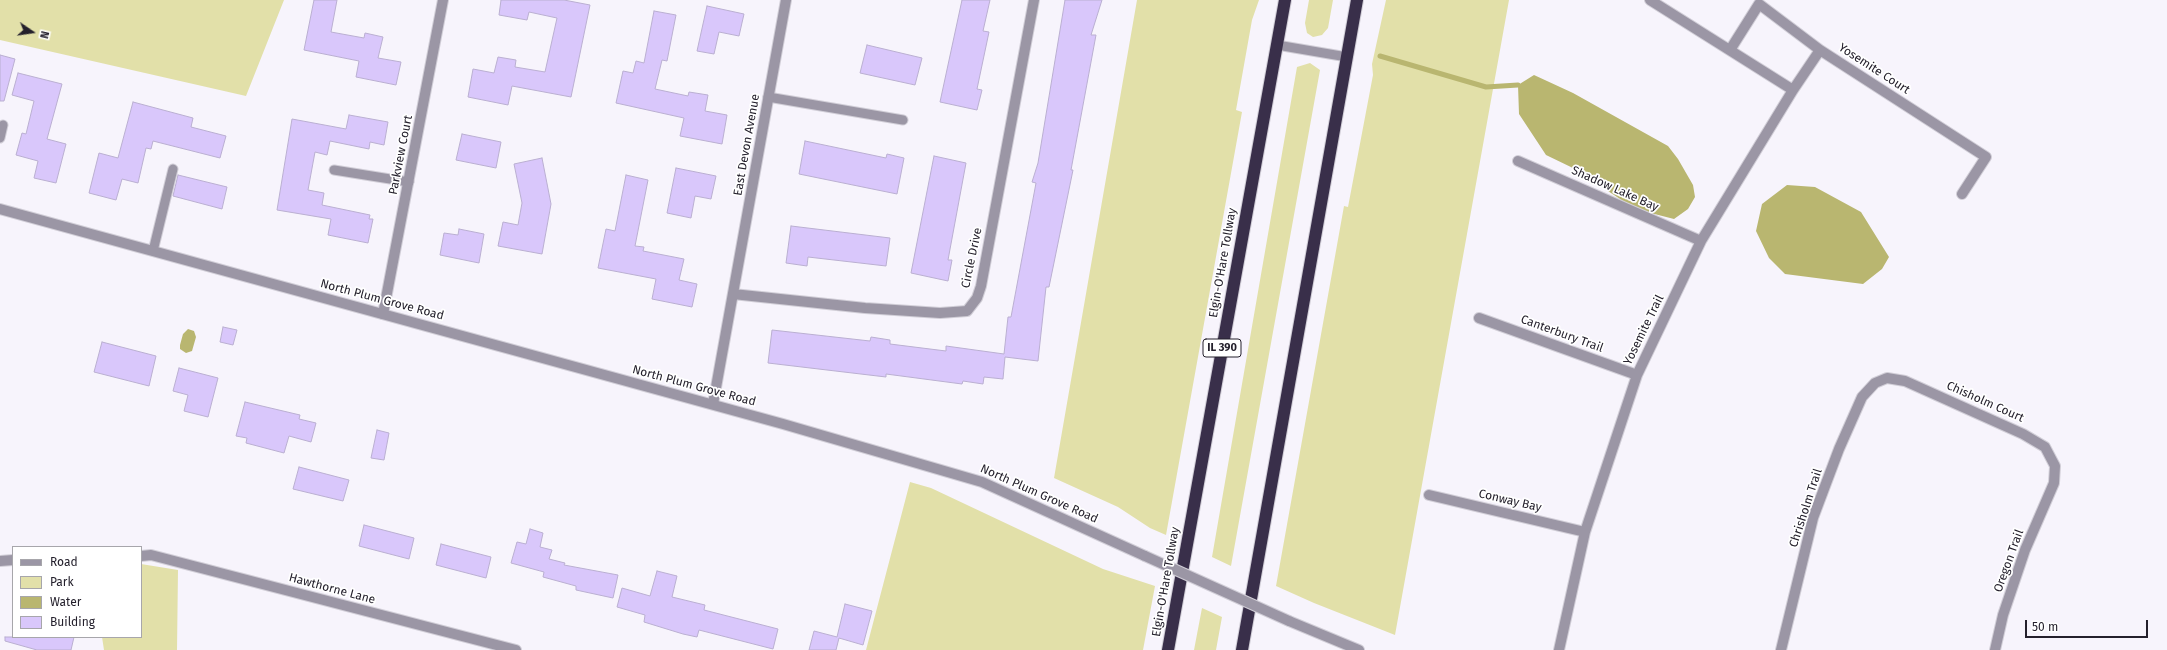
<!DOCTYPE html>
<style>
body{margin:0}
#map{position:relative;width:2167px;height:650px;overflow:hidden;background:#f7f4fc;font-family:"Fira Sans",sans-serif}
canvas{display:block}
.legend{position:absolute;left:12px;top:546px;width:130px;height:92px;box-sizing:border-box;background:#fff;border:1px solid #a7a6ab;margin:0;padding:5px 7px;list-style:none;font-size:12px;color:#24202c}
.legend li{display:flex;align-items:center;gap:8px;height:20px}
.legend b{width:20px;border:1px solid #a7a6ab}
.north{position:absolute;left:12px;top:12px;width:40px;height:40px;-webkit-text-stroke:3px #fff;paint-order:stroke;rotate:103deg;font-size:11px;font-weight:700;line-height:16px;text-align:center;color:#24202c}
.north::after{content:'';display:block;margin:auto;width:14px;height:18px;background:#24202c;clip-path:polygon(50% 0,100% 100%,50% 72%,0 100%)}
.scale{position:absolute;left:2025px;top:620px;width:123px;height:18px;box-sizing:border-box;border:2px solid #24202c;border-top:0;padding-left:5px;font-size:12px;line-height:14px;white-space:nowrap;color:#24202c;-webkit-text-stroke:3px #fff;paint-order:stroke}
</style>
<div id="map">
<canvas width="2167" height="650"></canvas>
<ul class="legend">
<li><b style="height:5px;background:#9b96a5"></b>Road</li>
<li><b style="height:11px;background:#e2e0a9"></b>Park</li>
<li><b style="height:11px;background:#b9b670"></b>Water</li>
<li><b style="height:11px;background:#d9c7fb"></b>Building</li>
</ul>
<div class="north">N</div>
<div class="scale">50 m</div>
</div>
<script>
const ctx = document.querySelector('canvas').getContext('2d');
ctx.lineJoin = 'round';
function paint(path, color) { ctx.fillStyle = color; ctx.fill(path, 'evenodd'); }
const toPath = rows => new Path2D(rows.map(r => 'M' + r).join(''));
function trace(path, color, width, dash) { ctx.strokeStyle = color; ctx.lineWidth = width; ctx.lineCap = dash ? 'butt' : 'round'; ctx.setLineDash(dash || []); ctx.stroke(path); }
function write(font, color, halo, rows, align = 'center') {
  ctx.font = font + ' "Fira Sans",sans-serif'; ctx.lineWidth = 3.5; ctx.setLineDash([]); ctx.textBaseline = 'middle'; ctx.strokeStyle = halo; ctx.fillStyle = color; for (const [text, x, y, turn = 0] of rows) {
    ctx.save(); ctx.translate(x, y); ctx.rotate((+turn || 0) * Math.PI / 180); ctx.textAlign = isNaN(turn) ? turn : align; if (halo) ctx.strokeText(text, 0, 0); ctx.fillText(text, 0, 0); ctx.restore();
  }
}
paint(toPath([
 [0,0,284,0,246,96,0,40],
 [1137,0,1259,0,1252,20,1236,110,1242,112,1166,535,1150,528,1118,507,1054,478],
 [1309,0,1333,0,1328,28,1322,35,1313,37,1307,33,1305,23],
 [1386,0,1509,0,1395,635,1314,603,1276,586,1344,206,1348,207,1373,75,1372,64],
 [1310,63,1320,70,1231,566,1212,557,1297,67],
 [910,482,931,488,1103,569,1155,586,1143,650,866,650],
 [141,564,178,570,177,650,104,650,102,637,141,637],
 [1202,608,1222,617,1216,650,1194,650]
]), '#e2e0a9');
paint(toPath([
 [1534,75,1573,93,1668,146,1678,159,1693,185,1695,197,1688,209,1674,219,1635,209,1575,169,1546,155,1519,114,1518,85],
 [1787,185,1815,187,1861,212,1889,257,1882,269,1863,284,1785,274,1769,258,1756,231,1762,204],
 [188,329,194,331,196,337,192,351,186,353,180,349,180,345,183,334]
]), '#b9b670');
trace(toPath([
 [1380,56,1486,87,1518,85]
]), '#b9b670', 5);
const building = toPath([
 [314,0,337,0,331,32,364,38,365,33,383,37,378,58,401,62,396,85,356,77,359,61,304,50,314,0],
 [501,0,564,0,590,5,571,97,512,86,508,105,468,97,473,69,494,73,498,57,516,60,515,67,545,72,557,18,529,12,527,20,499,15,501,0],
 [962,0,990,0,983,31,989,32,977,89,982,90,977,110,940,102,962,0],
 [1065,0,1102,0,1091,35,1096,35,1071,170,1073,170,1049,287,1046,287,1038,361,1005,357,1003,379,984,377,983,384,963,381,962,384,886,374,886,377,768,363,772,330,870,341,871,337,890,340,890,344,946,351,946,346,1004,354,1008,317,1011,317,1036,183,1032,182,1038,163,1065,0],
 [707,6,744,14,739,36,719,32,714,54,697,51,707,6],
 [654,11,676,15,667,61,662,60,655,89,688,96,689,92,708,95,705,111,727,115,722,144,680,136,684,118,616,103,623,71,633,73,636,61,644,63,654,11],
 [867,45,922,58,915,85,860,73,867,45],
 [0,55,15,59,4,101,0,101,0,55],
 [18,73,62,84,47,139,66,144,56,183,34,178,38,161,16,155,22,133,26,134,34,101,12,95,18,73],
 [133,102,193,118,191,127,226,136,220,158,153,141,151,149,146,148,138,183,122,179,116,200,89,193,99,153,118,158,133,102],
 [349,115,388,122,384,145,370,142,369,149,330,141,327,155,315,152,308,190,324,193,322,205,370,215,369,219,373,219,368,243,328,235,331,219,277,210,292,119,346,129,349,115],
 [462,134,501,142,496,168,456,160,462,134],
 [805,141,886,158,887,154,904,158,897,194,799,174,805,141],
 [934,156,966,163,948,260,952,260,948,281,911,273,934,156],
 [542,158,551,204,542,254,498,246,503,222,518,225,522,203,514,164,542,158],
 [676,168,716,176,711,199,695,196,691,218,667,213,676,168],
 [178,175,227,187,222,209,173,196,178,175],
 [626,175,648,180,635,246,644,247,643,251,684,259,679,280,697,284,692,307,652,299,656,279,598,268,606,229,615,231,626,175],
 [791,226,890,238,886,266,808,257,807,266,786,263,791,226],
 [459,229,484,234,479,263,440,255,444,233,458,235,459,229],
 [223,327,237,330,233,345,220,342,223,327],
 [102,342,156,356,149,386,94,372,102,342],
 [179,368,218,378,208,417,184,411,188,395,173,391,179,368],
 [245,402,300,415,299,419,316,423,311,442,289,436,284,453,246,443,247,438,236,436,245,402],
 [377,430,389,433,384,460,371,458,377,430],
 [299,467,349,480,343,501,293,489,299,467],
 [364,525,414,538,409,559,359,546,364,525],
 [530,529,543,533,540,547,552,550,549,559,565,563,564,565,618,575,613,598,576,590,576,586,543,577,544,572,511,563,517,542,526,544,530,529],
 [441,544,491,557,486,578,436,565,441,544],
 [657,571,677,576,672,597,705,605,704,610,778,629,773,649,699,630,697,637,683,634,644,622,645,615,617,607,622,588,650,596,657,571],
 [845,604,872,611,863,645,839,638,836,650,809,650,814,631,837,637,845,604],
 [5,637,74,637,71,650,37,650,5,641,5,637]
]);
paint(building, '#d9c7fb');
trace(building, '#baafd1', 1);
const service = toPath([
 [1277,45,1347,57],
 [768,97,903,120],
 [0,138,3,125],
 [334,170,409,182],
 [153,251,173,169]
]);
const minor = toPath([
 [1650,0,1793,90],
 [1730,50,1759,4,1820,50,1986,157,1962,194],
 [1518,161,1701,241],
 [733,294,865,308,940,313,967,311,977,298,981,286,1034,0],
 [383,314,443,0],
 [1479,318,1637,375],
 [713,404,786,0],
 [1429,495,1585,532],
 [141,556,151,555,516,650],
 [0,561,13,560],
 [1559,650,1585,532,1637,375,1701,241,1793,90,1820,50],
 [1781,650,1813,518,1839,449,1862,397,1875,383,1887,378,1905,381,2023,434,2045,447,2055,466,2054,483,2025,550,2003,615,1995,650]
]);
const tertiary = toPath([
 [0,209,783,424,982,482,1145,556],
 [1289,621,1359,650]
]);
const motorway = toPath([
 [1168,650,1285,0],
 [1242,650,1357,0]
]);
trace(service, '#d1ced7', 11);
trace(minor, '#d1ced7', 12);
trace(tertiary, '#d1ced7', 12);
trace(motorway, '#d1ced7', 14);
trace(service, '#9b96a5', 9);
trace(minor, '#9b96a5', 10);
trace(tertiary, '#9b96a5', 10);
trace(motorway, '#392f4a', 12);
const tertiaryBridge = toPath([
 [1145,556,1289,621]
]);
trace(tertiaryBridge, '#d1ced7', 12, []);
trace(tertiaryBridge, '#9b96a5', 10);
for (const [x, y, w] of [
 [1222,348,38]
]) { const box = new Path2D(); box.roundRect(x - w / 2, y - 9, w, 18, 3); ctx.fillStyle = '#fff'; ctx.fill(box); trace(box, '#24202c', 1); }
write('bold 11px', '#24202c', null, [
 ["IL 390",1222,348]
]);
write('12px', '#24202c', '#fff', [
 ["Yosemite Court",1874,69,33],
 ["East Devon Avenue",747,145,-80],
 ["Parkview Court",401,155,-79],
 ["Shadow Lake Bay",1615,189,24],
 ["Circle Drive",972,258,-78],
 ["Elgin-O'Hare Tollway",1223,263,-80],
 ["North Plum Grove Road",382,300,15],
 ["Yosemite Trail",1644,330,-64],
 ["Canterbury Trail",1562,334,20],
 ["North Plum Grove Road",694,386,15],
 ["Chisholm Court",1985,402,24],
 ["North Plum Grove Road",1039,494,24],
 ["Conway Bay",1510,501,13],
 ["Chrisholm Trail",1806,508,-72],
 ["Oregon Trail",2009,561,-70],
 ["Elgin-O'Hare Tollway",1166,582,-80],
 ["Hawthorne Lane",332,589,15]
]);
</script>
